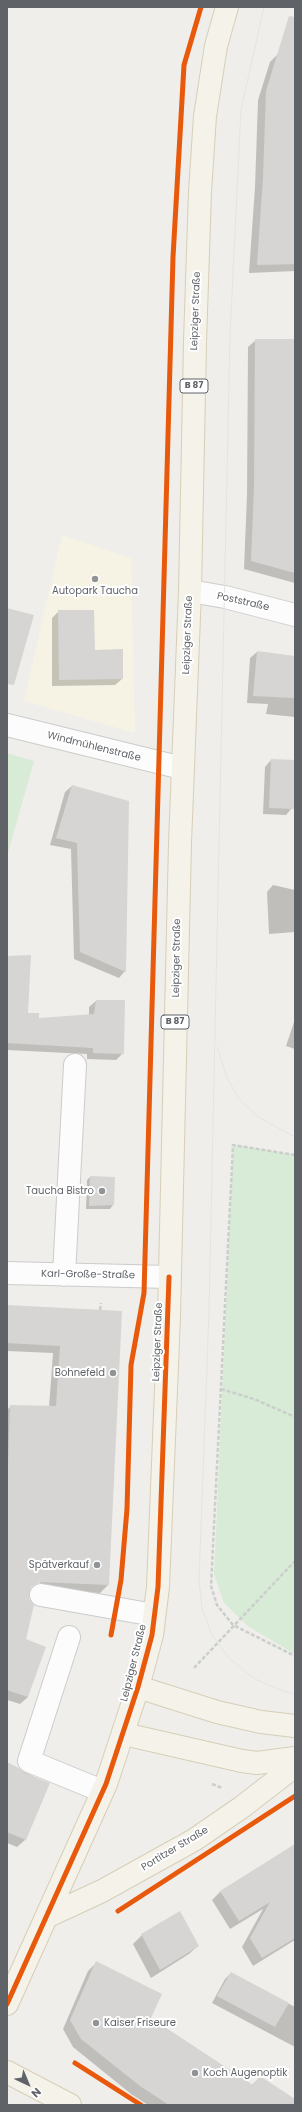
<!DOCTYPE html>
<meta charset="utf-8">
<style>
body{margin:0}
#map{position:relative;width:302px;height:2112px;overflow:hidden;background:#efeeea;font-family:Poppins,sans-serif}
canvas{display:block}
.frame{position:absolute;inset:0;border:8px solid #5f6368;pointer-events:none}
.north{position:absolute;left:8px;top:2064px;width:40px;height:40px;-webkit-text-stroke:3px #fff;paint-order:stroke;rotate:136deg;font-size:11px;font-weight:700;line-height:16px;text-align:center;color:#5f6368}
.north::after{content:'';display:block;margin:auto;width:14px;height:18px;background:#5f6368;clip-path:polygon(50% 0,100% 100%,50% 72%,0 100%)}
</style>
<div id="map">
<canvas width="302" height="2112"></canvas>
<div class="frame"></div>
<div class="north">N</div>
</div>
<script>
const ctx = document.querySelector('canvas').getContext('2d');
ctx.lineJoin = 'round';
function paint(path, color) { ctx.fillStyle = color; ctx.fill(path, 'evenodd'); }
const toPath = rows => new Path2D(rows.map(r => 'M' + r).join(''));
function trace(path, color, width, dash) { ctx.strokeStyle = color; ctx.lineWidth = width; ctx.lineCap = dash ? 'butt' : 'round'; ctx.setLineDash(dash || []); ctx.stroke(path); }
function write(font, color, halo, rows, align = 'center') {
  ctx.font = font + ' Poppins,sans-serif'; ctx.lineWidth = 4; ctx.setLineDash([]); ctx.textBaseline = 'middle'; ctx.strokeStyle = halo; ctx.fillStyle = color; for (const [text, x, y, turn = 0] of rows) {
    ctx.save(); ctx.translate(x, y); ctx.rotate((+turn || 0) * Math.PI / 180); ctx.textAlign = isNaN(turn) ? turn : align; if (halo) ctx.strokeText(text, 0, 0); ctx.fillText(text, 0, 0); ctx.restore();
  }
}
paint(toPath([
 [62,535,131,558,135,733,24,701]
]), '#f7f3e4');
paint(toPath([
 [7,753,34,761,7,856],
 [233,1145,295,1155,295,1654,249,1627,224,1603,214,1574]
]), '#d8ebd6');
paint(toPath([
 [278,54,295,59,295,271,249,273,255,187,258,100,270,62],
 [256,340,295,340,295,583,244,569,247,495,248,347],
 [59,611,122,679,115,685,52,686,52,618],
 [257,652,295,657,295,717,266,714,268,704,247,703,250,658],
 [271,760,295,761,295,793,292,808,286,815,263,814,265,767],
 [72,786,125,971,119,978,74,959,71,849,50,845,65,792],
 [273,885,295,890,295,932,269,934,267,892],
 [7,957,27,1014,38,1019,89,1016,89,1007,96,1001,123,1053,116,1060,87,1059,87,1054,7,1050],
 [295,1019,295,1049,286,1046],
 [90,1177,113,1205,110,1209,86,1209,87,1180],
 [7,1306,121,1312,108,1585,100,1593,40,1590,42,1533,7,1530,7,1410,11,1406,49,1407,53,1353,7,1351],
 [7,1593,28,1598,33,1605,25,1640,28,1697,20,1704,7,1700],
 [7,1764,49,1784,25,1840,17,1847,7,1843],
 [295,1845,295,1940,253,1966,242,1947,263,1909,230,1929,212,1900,221,1891],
 [142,1935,198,1946,189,1954,151,1978,133,1944],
 [96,1963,150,2018,252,2085,260,2077,295,2100,295,2105,148,2105,131,2094,73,2047,63,2029,88,1971],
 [231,1973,295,2007,295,2047,212,2003,225,1979]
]), '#0003');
paint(toPath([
 [289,16,295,17,295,264,257,265,263,178,266,91],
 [255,339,295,339,295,573,251,561,254,487],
 [7,608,34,615,14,685,7,684],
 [58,610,94,610,95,650,123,649,123,679,59,680],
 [257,651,295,656,295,698,253,696],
 [271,759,295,760,295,809,269,808],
 [72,785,129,801,126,972,80,952,77,843,56,838],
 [31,955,28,1013,39,1013,39,1018,94,1014,96,1000,125,1000,124,1054,93,1053,93,1048,7,1043,7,956],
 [90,1176,115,1177,114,1205,89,1206],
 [7,1305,122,1311,109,1585,40,1582,31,1587,29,1593,29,1599,34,1605,26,1639,46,1647,28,1697,7,1690,7,1497,10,1405,56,1406,60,1346,7,1343],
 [7,1762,19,1768,24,1773,50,1783,26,1840,7,1832],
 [295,1844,295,1938,262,1958,250,1938,270,1902,239,1921,220,1891],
 [180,1911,199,1946,160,1970,141,1934],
 [96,1961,162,1994,151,2018,253,2085,260,2076,295,2099,295,2105,169,2105,140,2086,81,2039,70,2020],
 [231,1972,289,2003,275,2027,217,1996]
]), '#d6d5d3');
const minor = toPath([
 [190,591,225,597,295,615],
 [7,725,182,768],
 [7,1273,169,1277],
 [64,1275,75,1065],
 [41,1595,154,1615],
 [69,1637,29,1761,102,1791]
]);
const major = toPath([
 [138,1687,217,1712,261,1722,295,1726],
 [124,1734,242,1761,257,1763,295,1758],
 [46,1917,102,1891,194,1840,242,1807,295,1766],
 [7,2004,106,1784,138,1687,152,1635,158,1587,169,1316,180,843,190,591,195,342,200,192,205,116,216,46,227,7],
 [7,2072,70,2105]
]);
trace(minor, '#cbcccc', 24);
trace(major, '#d7ceb8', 24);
trace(toPath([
 [295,1155,233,1145,211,1586,217,1605,233,1625,295,1656],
 [100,1310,101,1303],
 [221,1389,254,1399,295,1417],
 [194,1668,295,1561],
 [212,1784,222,1788]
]), '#cacfcc', 2.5, [4, 2]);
trace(minor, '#fdfcfc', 22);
trace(major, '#f4f2e9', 22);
trace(toPath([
 [264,7,241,110,230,334,209,1311,199,1581,202,1608,212,1635,229,1658,255,1679,283,1691,295,1694],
 [217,1047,227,1078,239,1099,258,1117,295,1137]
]), '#e4e4e4', 1);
trace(toPath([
 [111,1635,121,1580,127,1509,131,1365,144,1293,173,257,184,65,201,7],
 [118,1911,295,1796],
 [7,2004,106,1784,138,1687,152,1635,158,1587,169,1277],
 [75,2063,141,2105]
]), '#e8590c', 5);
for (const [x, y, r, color] of [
 [95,579,4,"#919496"],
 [102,1191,4,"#919496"],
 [113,1373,4,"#919496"],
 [97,1565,4,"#919496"],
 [96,2023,4,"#919496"],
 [195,2073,4,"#919496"]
]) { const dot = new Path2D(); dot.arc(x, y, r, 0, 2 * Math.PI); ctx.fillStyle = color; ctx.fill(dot); trace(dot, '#fff', 1.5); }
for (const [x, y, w] of [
 [194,386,28],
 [175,1022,28]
]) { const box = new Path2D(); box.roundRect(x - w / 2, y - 7, w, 14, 3); ctx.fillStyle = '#fff'; ctx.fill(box); trace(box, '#5f6368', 1); }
write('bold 9px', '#5f6368', null, [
 ["B 87",194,386],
 ["B 87",175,1022]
]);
write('10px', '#5f6368', '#fff', [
 ["Leipziger Straße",196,311,-88],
 ["Poststraße",243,602,13],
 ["Leipziger Straße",188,635,-88],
 ["Windmühlenstraße",94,747,14],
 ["Leipziger Straße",177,958,-89],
 ["Karl-Große-Straße",88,1275,1],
 ["Leipziger Straße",158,1342,-88],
 ["Leipziger Straße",134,1663,-76],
 ["Portitzer Straße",175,1849,-31]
]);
write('10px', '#5f6368', '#fff', [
 ["Autopark Taucha",95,591,"center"],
 ["Taucha Bistro",94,1191],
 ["Bohnefeld",105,1373],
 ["Spätverkauf",89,1565],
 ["Kaiser Friseure",104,2023,"left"],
 ["Koch Augenoptik",203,2073,"left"]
], 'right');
</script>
